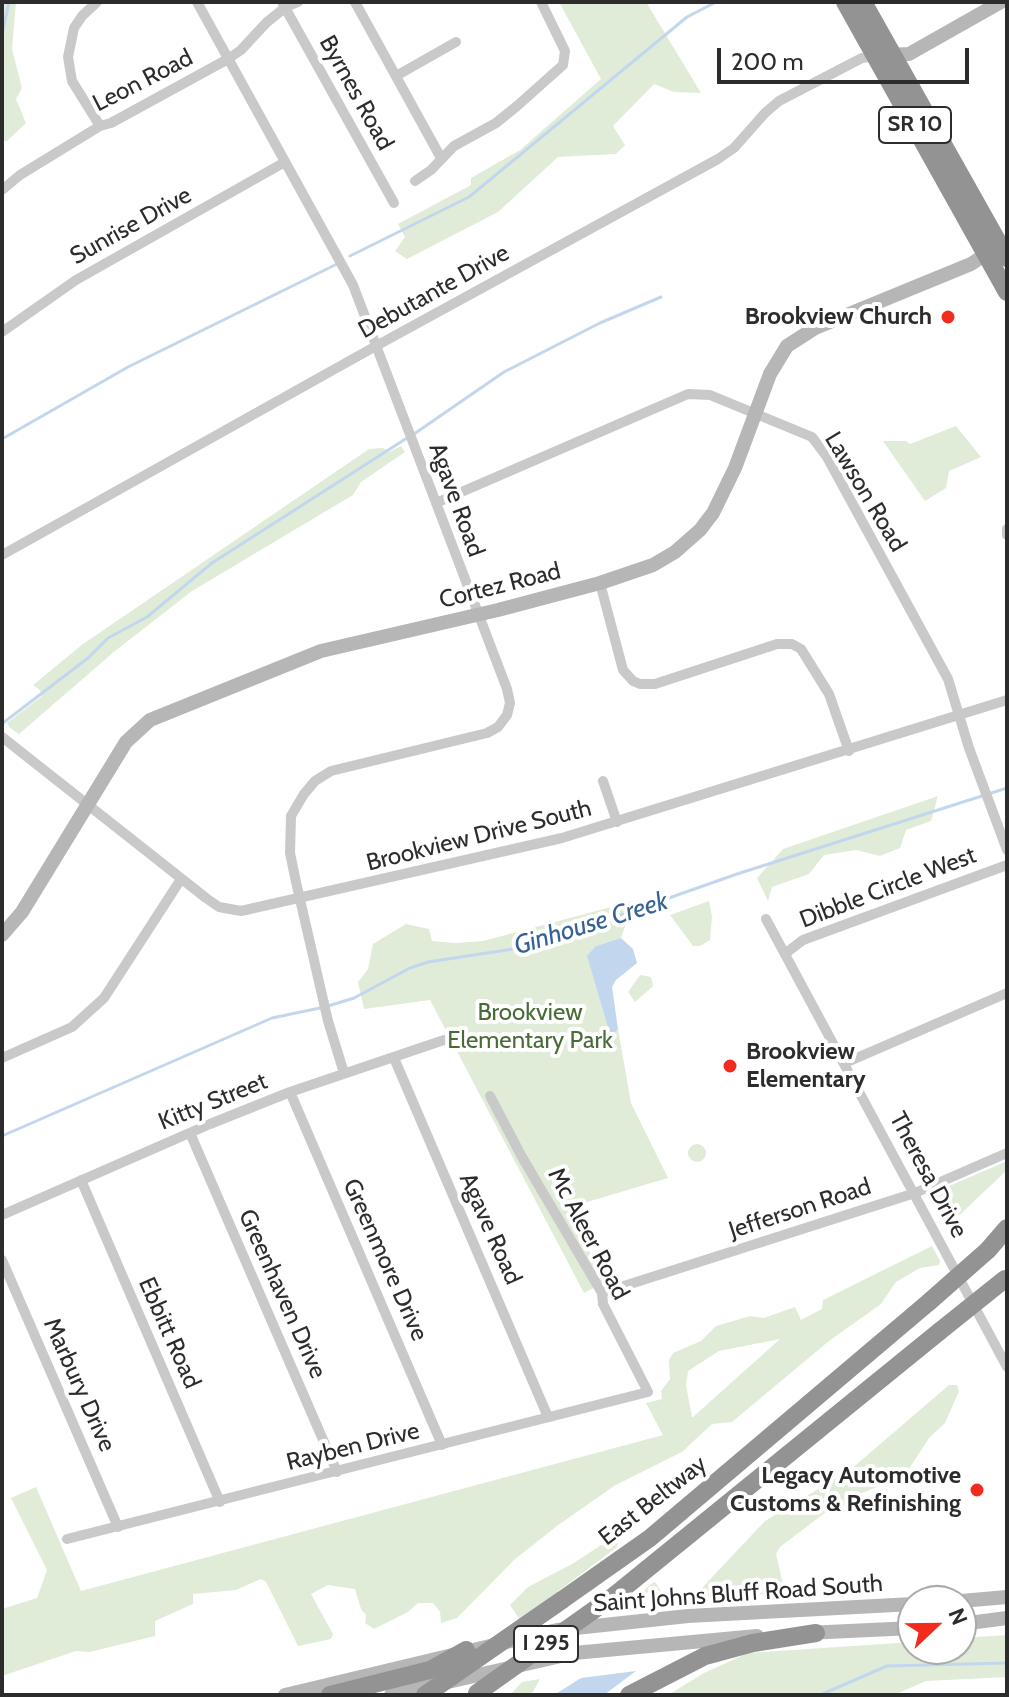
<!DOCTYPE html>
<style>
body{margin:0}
#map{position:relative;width:1009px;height:1697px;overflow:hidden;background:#fff;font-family:Cabin,sans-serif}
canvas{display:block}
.frame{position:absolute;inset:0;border:4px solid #2c2c2c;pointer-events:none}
.north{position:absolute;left:897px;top:1585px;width:80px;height:80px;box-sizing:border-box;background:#fff;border:2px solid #ababab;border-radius:50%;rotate:68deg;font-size:22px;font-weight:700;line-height:32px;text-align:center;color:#2c2c2c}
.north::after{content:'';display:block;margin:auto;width:28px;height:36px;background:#f32b1f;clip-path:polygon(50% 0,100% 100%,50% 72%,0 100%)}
.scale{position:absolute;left:717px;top:48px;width:252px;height:36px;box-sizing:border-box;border:4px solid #2c2c2c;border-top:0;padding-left:10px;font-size:24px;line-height:28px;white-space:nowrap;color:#2c2c2c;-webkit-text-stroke:6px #fff;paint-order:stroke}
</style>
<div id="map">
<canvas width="1009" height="1697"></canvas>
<div class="frame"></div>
<div class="north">N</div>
<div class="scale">200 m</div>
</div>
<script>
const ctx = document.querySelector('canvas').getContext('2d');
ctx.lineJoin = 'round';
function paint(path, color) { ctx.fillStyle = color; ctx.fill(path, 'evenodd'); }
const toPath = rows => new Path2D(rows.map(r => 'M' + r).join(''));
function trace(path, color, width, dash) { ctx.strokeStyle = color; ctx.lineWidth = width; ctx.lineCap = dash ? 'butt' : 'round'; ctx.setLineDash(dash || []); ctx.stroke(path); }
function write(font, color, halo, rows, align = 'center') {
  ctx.font = font + ' Cabin,sans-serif'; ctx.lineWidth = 8; ctx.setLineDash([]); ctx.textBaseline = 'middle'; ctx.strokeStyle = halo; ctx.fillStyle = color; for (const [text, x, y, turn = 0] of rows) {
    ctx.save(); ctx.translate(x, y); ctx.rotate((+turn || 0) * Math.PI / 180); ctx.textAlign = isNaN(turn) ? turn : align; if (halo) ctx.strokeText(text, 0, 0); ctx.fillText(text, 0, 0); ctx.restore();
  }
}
paint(toPath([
 [2,2,16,2,12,49,22,88,16,99,26,123,6,142,2,137],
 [559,2,646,2,701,93,674,92,654,84,613,126,625,145,616,154,558,157,498,212,407,259,395,251,405,237,398,224,471,185,471,178,520,150,601,79],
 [956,426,981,457,949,471,946,488,925,501,883,441,906,441,910,444],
 [401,446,405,452,361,482,353,495,192,591,115,651,19,734,9,727,7,723,42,696,40,690,33,685,83,644,369,449,383,448,389,452],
 [938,796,931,821,906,830,900,848,880,856,856,850,824,855,809,874,772,887,768,901,757,878,783,849],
 [634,901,621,938,596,946,601,998,611,1036,618,1029,631,1103,668,1178,567,1208,605,1282,584,1293,430,1000,364,1009,358,982,368,969,373,944,406,924,429,929,432,941,456,943,483,941],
 [709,901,712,917,710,940,700,946,693,946,670,915],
 [640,975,651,977,653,986,635,1002,628,992],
 '688 1153a9 9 0 1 1 18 0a9 9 0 1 1-18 0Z',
 [1007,1161,1007,1170,948,1226,931,1194],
 [932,1246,940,1261,939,1265,920,1268,896,1282,881,1304,829,1341,732,1422,712,1424,682,1452,614,1486,557,1526,514,1560,457,1618,441,1623,440,1612,433,1603,418,1603,408,1612,374,1629,365,1623,366,1615,361,1609,355,1589,328,1585,311,1594,333,1634,331,1639,298,1646,266,1582,261,1579,236,1590,193,1594,193,1604,155,1621,155,1636,90,1652,76,1651,2,1676,2,1609,37,1598,47,1570,11,1498,36,1487,81,1591,663,1435,646,1403,662,1399,661,1391,670,1379,669,1360,673,1353,701,1341,716,1326,750,1316,764,1318,795,1307,801,1320,822,1309,823,1300],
 [780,1339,693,1417,692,1417,686,1386,688,1371,719,1351],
 [949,1385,957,1385,959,1391,945,1423,929,1438,905,1475,860,1494,835,1513,826,1512,780,1547,776,1554,784,1589,782,1593,699,1599,699,1591,765,1521,850,1470],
 [619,1539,617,1547,520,1620,510,1605,528,1587,572,1564,606,1542],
 [655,1582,665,1597,629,1602,654,1582],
 [1007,1635,1007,1677,926,1681,894,1695,668,1695,704,1673,748,1653,913,1642,913,1649,961,1649,961,1638],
 [540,1679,533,1692,527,1695,510,1695,522,1682]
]), '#e0ecd8');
paint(toPath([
 [621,938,633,949,637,963,616,980,612,987,618,1029,611,1037,587,956,596,946],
 [636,1671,604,1695,554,1695,581,1678]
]), '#c2d7ed');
trace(toPath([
 [2,34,9,2],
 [350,256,469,197,687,17,716,2],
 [414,434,504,372,600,323,661,297],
 [2,439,128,367,337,264],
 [3,723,88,658,108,638,147,617,212,563,407,438],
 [328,1006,354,998,410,968,428,962,533,946,737,874,1007,788],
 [2,1136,272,1018,320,1008],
 [820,1695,887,1666,1007,1663]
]), '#c2d7ed', 3);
trace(toPath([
 [97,2,82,16,74,28,68,57,72,81,100,126],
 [197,2,353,285,507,689,510,703,507,715,498,727,487,733,331,771,315,781,304,794,291,816,290,853,296,882,328,1021,344,1073],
 [355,2,441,158],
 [283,4,394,203],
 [396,76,456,42],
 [415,181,431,170,454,146,496,123,517,106,563,65,565,51,541,2],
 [2,190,20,175,100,126,111,123,228,59,241,50,267,22,286,7,298,2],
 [2,332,76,280,285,162],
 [436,503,688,394,710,395,812,437,827,457,948,679,969,748,1007,850],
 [1007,529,1007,535],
 [2,555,376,346,718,159,734,148,765,113,779,101,862,58,876,56],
 [600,583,623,670,633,681,640,684,655,684,777,644,792,644,801,649,829,694,849,751],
 [2,737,206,898,219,907,241,911,562,838,1007,700],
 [603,781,617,822],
 [766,919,1007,1367],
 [786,953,803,940,1007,865],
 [2,1058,72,1027,104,998,181,879],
 [394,1058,548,1417],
 [845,1063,1007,993],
 [290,1092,442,1445],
 [190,1133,337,1472],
 [81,1180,220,1502],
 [2,1215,210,1124,290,1092,444,1040],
 [2,1260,118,1527],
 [602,1293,915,1193,1007,1153],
 [67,1539,648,1392,603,1304,602,1293,522,1157,490,1096]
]), '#c9c9c9', 10);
trace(toPath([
 [885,55,909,54,1001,2],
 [2,935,22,912,126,742,150,720,321,651,498,610,600,583,653,565,675,552,700,530,713,513,735,468,770,374,787,346,815,328,971,264,986,254],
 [961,1601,1007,1597],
 [961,1624,1007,1618],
 [806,1633,913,1628],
 [285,1695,557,1630,688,1616,913,1604],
 [391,1695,574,1653,757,1636]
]), '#b6b6b6', 14);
trace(toPath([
 [845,2,1007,292],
 [863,2,1007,258],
 [988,1250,1007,1228],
 [615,1595,940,1331],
 [562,1600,650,1538,929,1302],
 [330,1695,430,1670,466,1650],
 [629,1695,705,1656,753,1643,816,1633]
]), '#939393', 18);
trace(toPath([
 [929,1302,988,1250],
 [940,1331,1005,1279],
 [477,1693,615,1595],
 [425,1695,562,1600]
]), '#939393', 18);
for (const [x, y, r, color] of [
 [948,317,8,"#f32b1f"],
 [730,1066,8,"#f32b1f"],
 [977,1490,8,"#f32b1f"]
]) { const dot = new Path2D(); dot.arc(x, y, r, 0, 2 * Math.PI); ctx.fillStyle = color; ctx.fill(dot); trace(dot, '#fff', 3); }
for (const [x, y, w] of [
 [915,125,72],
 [546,1644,64]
]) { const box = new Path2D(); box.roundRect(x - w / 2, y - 18, w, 36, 6); ctx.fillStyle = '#fff'; ctx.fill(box); trace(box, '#2c2c2c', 2); }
write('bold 22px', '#2c2c2c', null, [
 ["SR 10",915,125],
 ["I 295",546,1644]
]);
write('24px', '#2c2c2c', '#fff', [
 ["Leon Road",143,81,-27],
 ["Byrnes Road",356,93,61],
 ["Sunrise Drive",131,226,-29],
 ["Debutante Drive",434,292,-29],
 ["Lawson Road",865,492,59],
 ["Agave Road",456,500,70],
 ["Cortez Road",500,586,-14],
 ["Brookview Drive South",479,836,-14],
 ["Dibble Circle West",888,888,-21],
 ["Kitty Street",213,1102,-22],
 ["Theresa Drive",928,1175,62],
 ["Jefferson Road",800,1209,-18],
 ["Agave Road",490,1229,66],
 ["Mc Aleer Road",588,1234,62],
 ["Greenmore Drive",385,1260,66],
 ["Greenhaven Drive",282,1294,66],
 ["Ebbitt Road",169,1333,66],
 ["Marbury Drive",79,1385,66],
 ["Rayben Drive",353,1447,-14],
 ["East Beltway",653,1501,-38],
 ["Saint Johns Bluff Road South",738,1594,-4]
]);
write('bold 24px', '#2c2c2c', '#fff', [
 ["Brookview Church",932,317],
 ["Brookview",746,1052,"left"],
 ["Elementary",746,1080,"left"],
 ["Legacy Automotive",961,1476],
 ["Customs & Refinishing",961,1504]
], 'right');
write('24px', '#486b37', '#fff', [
 ["Brookview",530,1013],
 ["Elementary Park",530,1041]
]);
write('italic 26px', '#356294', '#fff', [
 ["Ginhouse Creek",591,924,-17]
]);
</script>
